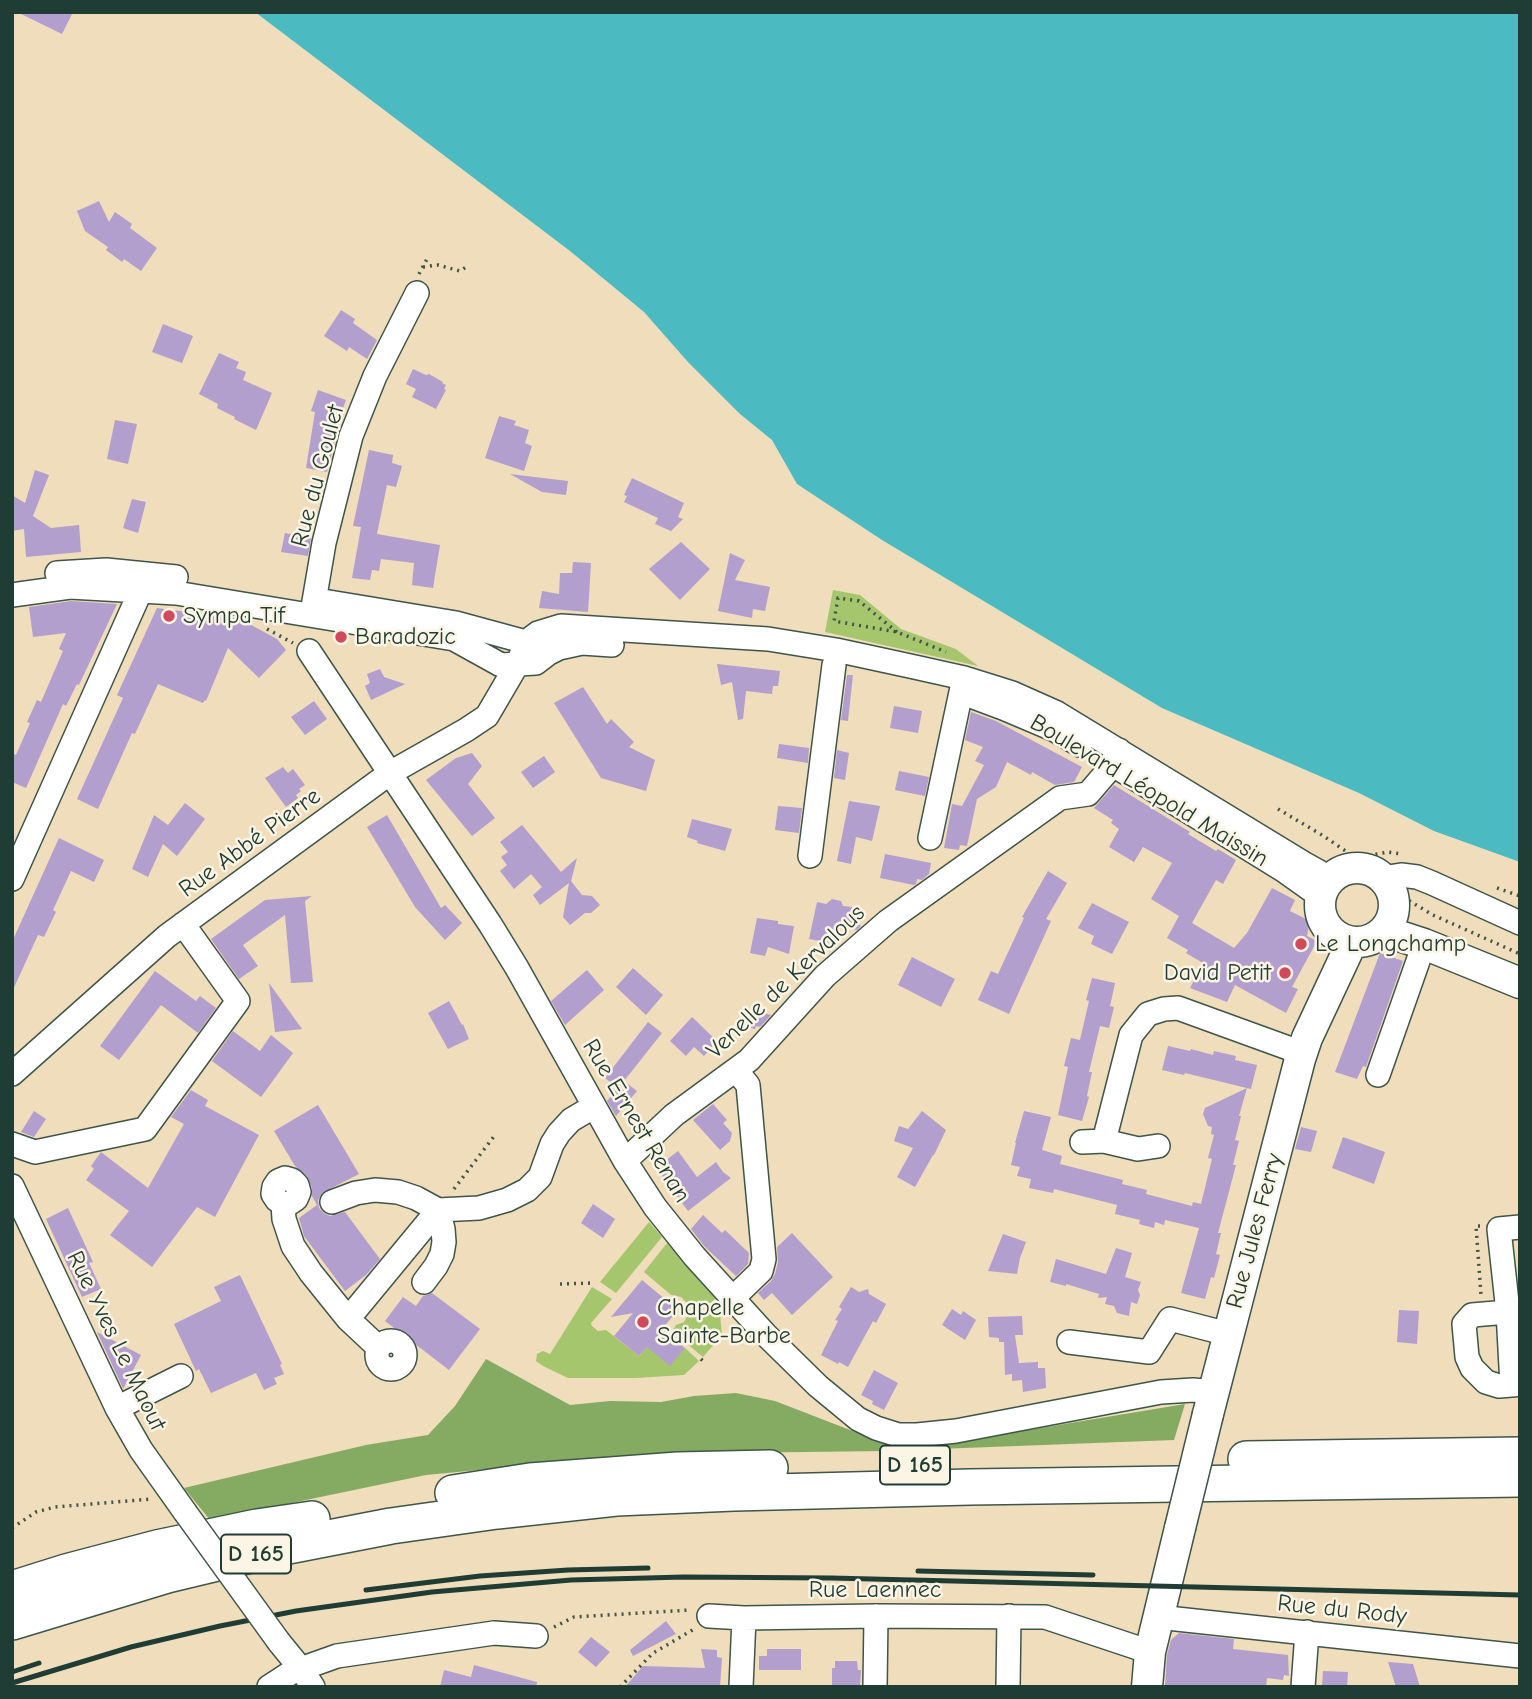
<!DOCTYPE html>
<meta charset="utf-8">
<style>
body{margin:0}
#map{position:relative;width:1532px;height:1699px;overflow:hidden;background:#efddbb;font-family:"Comic Neue",sans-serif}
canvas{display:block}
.frame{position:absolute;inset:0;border:14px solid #1f3d34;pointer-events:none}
</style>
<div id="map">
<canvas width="1532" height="1699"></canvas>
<div class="frame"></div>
</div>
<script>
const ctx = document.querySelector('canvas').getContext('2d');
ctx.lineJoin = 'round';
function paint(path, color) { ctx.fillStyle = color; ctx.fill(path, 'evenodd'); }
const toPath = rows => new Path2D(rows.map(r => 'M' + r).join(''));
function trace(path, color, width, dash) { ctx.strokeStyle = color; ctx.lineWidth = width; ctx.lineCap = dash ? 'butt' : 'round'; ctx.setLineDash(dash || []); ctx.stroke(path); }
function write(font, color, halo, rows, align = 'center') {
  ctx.font = font + ' "Comic Neue",sans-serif'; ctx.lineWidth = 5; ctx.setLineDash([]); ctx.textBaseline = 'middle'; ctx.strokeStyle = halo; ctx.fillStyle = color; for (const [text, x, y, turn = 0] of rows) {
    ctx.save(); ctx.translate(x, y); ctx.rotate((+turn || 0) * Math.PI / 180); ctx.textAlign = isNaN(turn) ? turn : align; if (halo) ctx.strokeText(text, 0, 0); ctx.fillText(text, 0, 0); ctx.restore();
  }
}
paint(toPath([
 [833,590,860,595,901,629,956,649,978,666,825,632],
 [649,1222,662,1237,616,1293,600,1282],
 [667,1243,719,1295,711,1303,689,1305,681,1297,671,1295,644,1272],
 [592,1287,612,1299,591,1323,592,1326,598,1331,606,1330,639,1356,647,1347,685,1348,699,1361,684,1375,636,1378,568,1378,543,1366,536,1361,537,1354,543,1351,550,1354],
 [712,1311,720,1314,722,1335,703,1357,675,1334,674,1329,676,1325,684,1322,689,1313]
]), '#a6c66e');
paint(toPath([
 [486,1359,570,1405,610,1401,661,1402,694,1396,736,1393,775,1401,881,1442,917,1446,950,1443,1185,1404,1174,1440,885,1451,646,1454,426,1475,210,1520,184,1488,366,1445,428,1435,455,1406]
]), '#84ab61');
paint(toPath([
 [255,12,1520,12,1520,862,1434,831,1359,793,1162,708,882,540,797,484,772,440,740,414,688,362,644,312,570,251]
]), '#4cbbc1');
paint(toPath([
 [17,12,73,12,62,34],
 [99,201,109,222,115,212,132,224,130,228,157,248,141,271,124,259,122,262,106,250,108,247,85,231,77,211],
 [341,310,355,319,353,323,377,340,367,359,349,347,347,351,324,336],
 [163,324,193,336,182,363,152,352],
 [219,353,239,362,236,368,246,372,243,380,272,393,256,430,234,419,235,417,217,408,218,404,199,394],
 [413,369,426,375,429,374,443,382,442,383,446,385,444,389,446,390,436,409,412,397,416,389,406,384],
 [318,390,346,400,334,433,337,433,327,472,306,468,315,412,311,411],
 [499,416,516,421,514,425,529,430,525,443,532,446,524,471,485,458],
 [115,420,137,424,128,464,107,459],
 [369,450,393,455,392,463,402,466,396,487,387,485,377,534,440,545,433,588,412,585,414,563,381,559,379,571,372,570,370,580,352,578,361,527,353,526],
 [35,470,49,475,33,516,51,528,79,525,81,552,26,557,24,529,12,531,12,495,25,503],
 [510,474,568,481,566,495,542,492],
 [632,478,684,503,678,517,683,519,671,531,655,524,658,518,624,502,627,496,624,495],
 [132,499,146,502,138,533,123,528],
 [285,533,311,538,308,556,281,552],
 [681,542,710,569,680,600,649,569],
 [730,553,745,560,735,580,770,587,765,611,753,609,752,618,718,611],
 [573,562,591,563,588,612,539,608,542,591,559,594,560,573,572,573],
 [71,601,117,604,79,685,77,684,66,706,63,704,26,788,12,782,12,753,16,755,30,723,27,722,37,700,41,702,63,651,59,649,66,633,33,637,29,607],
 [157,608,240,619,277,639,286,650,259,678,228,648,206,701,205,700,203,703,158,684,135,734,132,733,98,809,77,799,123,698,117,695],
 [717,664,780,671,778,686,773,686,772,694,746,691,743,719,738,720,732,682,721,685],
 [380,669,384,677,405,684,371,700,365,686,370,683,367,674],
 [847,675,853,675,848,721,841,720],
 [583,687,607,724,611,719,634,742,629,747,655,760,646,791,601,778,554,703],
 [314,701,327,719,305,735,291,717],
 [894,706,922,711,918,733,890,728],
 [971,712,996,721,1082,767,1074,782,1055,785,1032,772,1031,775,1007,762,996,787,977,799,967,846,960,845,959,850,944,848,952,804,962,806,984,765,975,761,983,747,965,740],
 [779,744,809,748,808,763,777,758],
 [837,750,849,753,845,780,834,778],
 [472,753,482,766,468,784,495,818,472,836,426,780,456,758],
 [544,756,555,772,533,788,521,772],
 [283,767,288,773,293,769,305,785,299,789,301,791,296,795,298,798,286,807,265,778],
 [899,771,929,777,925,796,895,790],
 [1114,785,1190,832,1188,834,1216,851,1218,849,1236,860,1223,884,1216,880,1192,923,1234,948,1247,933,1272,888,1295,900,1290,911,1308,920,1309,925,1307,936,1317,941,1292,987,1298,989,1286,1013,1235,985,1227,1002,1190,988,1203,963,1186,953,1188,950,1167,938,1179,916,1151,899,1172,863,1143,847,1134,862,1109,847,1119,829,1111,823,1113,820,1094,808],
 [849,801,880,806,872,841,856,837,851,864,837,861],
 [185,803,205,819,177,856,163,844,148,877,132,869,154,815,168,825],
 [778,806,802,808,799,833,775,830],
 [387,815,441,908,445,905,462,923,445,940,415,907,367,827],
 [692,819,732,829,725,851,697,843,698,841,687,837],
 [522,825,561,872,577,858,571,881,582,895,592,896,600,905,591,913,585,913,570,925,563,917,569,883,540,905,533,895,542,887,531,874,514,889,500,871,507,865,501,857,508,852,500,842],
 [59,838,104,860,94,882,71,871,53,910,56,912,44,937,38,935,12,992,12,942],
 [885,854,931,863,929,874,922,880,917,879,916,884,914,885,880,878],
 [1048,871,1067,883,1046,919,1051,921,1009,1014,978,1000,991,971,998,974,1024,918,1022,917],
 [312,896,305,901,313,982,291,983,285,915,243,945,258,966,239,979,211,939,265,900],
 [832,899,841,901,843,906,852,907,851,917,861,926,857,930,840,927,836,944,809,939,817,902,826,904],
 [1092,903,1129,922,1112,954,1091,944,1094,936,1078,928],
 [757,918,778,921,778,924,794,926,789,954,768,947,765,956,750,953],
 [1380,953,1403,961,1366,1067,1363,1066,1357,1079,1335,1072],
 [912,957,955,979,941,1007,898,985],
 [633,968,663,995,646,1015,616,987],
 [587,970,604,990,565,1025,551,1001],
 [155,971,196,1001,200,996,216,1008,198,1033,161,1005,119,1060,100,1046],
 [1092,978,1115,983,1110,1006,1114,1007,1109,1028,1100,1026,1089,1072,1092,1072,1087,1096,1089,1097,1082,1121,1058,1115,1068,1067,1064,1066,1071,1038,1080,1040,1089,1001,1086,1000],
 [269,983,302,1029,275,1032],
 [449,1001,462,1025,463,1024,469,1039,448,1049,428,1013],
 [744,1007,771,1015,760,1027,756,1026,755,1029,740,1025],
 [692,1017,717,1041,704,1056,694,1047,686,1056,670,1041],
 [648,1022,662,1033,624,1081,637,1091,616,1116,607,1101,618,1088,605,1078],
 [233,1031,260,1051,271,1035,293,1053,261,1097,212,1061],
 [1168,1046,1190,1051,1191,1049,1213,1055,1214,1051,1236,1056,1235,1060,1257,1065,1251,1089,1185,1073,1184,1075,1162,1070],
 [1247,1088,1239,1116,1241,1116,1235,1140,1239,1141,1233,1165,1236,1165,1218,1233,1221,1233,1216,1254,1220,1255,1214,1278,1211,1277,1205,1299,1181,1293,1199,1228,1165,1220,1164,1225,1155,1222,1154,1228,1139,1224,1140,1220,1115,1214,1117,1205,1054,1189,1053,1193,1029,1188,1031,1179,1017,1176,1020,1167,1011,1165,1016,1143,1015,1143,1024,1111,1051,1117,1042,1150,1062,1156,1060,1164,1123,1180,1122,1184,1147,1190,1146,1194,1192,1206,1193,1202,1201,1204,1212,1159,1208,1158,1214,1135,1211,1134,1212,1127,1208,1126,1203,1114,1205,1108],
 [191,1090,208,1100,205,1106,259,1135,215,1217,197,1207,152,1267,110,1235,129,1211,86,1180,94,1169,91,1166,101,1152,148,1188,184,1124,171,1117],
 [713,1104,727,1120,723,1123,732,1133,730,1141,720,1150,693,1120],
 [318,1105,359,1174,322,1193,318,1200,319,1208,324,1213,330,1216,345,1212,380,1259,366,1275,345,1291,304,1236,299,1218,317,1205,312,1196,312,1188,307,1176,295,1166,274,1131],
 [34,1111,46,1119,34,1137,21,1132],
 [922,1111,946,1130,934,1155,933,1155,915,1187,897,1177,913,1148,894,1141,899,1126,908,1129],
 [1301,1127,1317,1131,1311,1152,1295,1149],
 [1343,1137,1385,1152,1374,1184,1332,1168],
 [678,1151,697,1177,716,1162,723,1172,731,1178,688,1211,656,1168],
 [593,1204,615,1219,603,1238,581,1223],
 [68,1208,93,1262,89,1263,101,1289,82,1297,46,1219],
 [703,1215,722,1233,725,1230,749,1253,748,1264,736,1276,705,1247,691,1229],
 [792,1233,833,1277,792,1315,772,1293,764,1300,758,1293,771,1281,775,1274,778,1262,777,1247],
 [1003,1234,1026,1242,1020,1258,1017,1274,988,1271],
 [1116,1248,1132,1253,1125,1277,1141,1282,1138,1290,1140,1295,1137,1304,1131,1302,1129,1316,1117,1313,1114,1306,1105,1304,1107,1297,1098,1298,1099,1294,1066,1284,1066,1286,1050,1282,1056,1259,1106,1274],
 [240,1275,282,1364,280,1365,284,1374,274,1378,277,1384,264,1390,256,1373,211,1393,199,1369,196,1371,174,1324,221,1301,214,1287],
 [642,1280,678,1310,662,1329,685,1348,670,1366,647,1347,639,1356,614,1336,633,1313,611,1317],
 [851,1287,859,1292,868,1289,869,1294,886,1304,876,1323,873,1321,848,1367,839,1362,838,1364,821,1355,838,1321,835,1320,842,1309,839,1307],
 [432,1293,480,1329,449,1370,385,1321,403,1297,416,1306,423,1296],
 [952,1309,961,1315,963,1311,976,1320,965,1340,942,1325],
 [1399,1310,1419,1311,1417,1344,1397,1342],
 [1022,1316,1023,1335,1015,1335,1019,1363,1038,1362,1038,1368,1045,1368,1046,1388,1023,1392,1022,1380,1012,1381,1012,1374,1005,1375,1004,1342,999,1342,999,1338,989,1337,988,1317],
 [97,1332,141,1355,123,1389,121,1384],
 [874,1370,898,1383,884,1410,872,1404,873,1401,861,1395],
 [666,1621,676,1634,633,1656,630,1650],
 [1179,1633,1234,1639,1233,1649,1288,1655,1289,1676,1284,1675,1283,1680,1267,1678,1266,1687,1165,1687,1167,1655,1171,1640],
 [591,1637,610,1652,596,1667,578,1652],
 [701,1649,717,1650,717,1657,722,1658,720,1687,625,1687,643,1666,705,1668],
 [767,1649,801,1649,801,1670,759,1670,759,1656,767,1656],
 [835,1661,857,1661,858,1670,861,1670,860,1687,832,1686,832,1668,835,1668],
 [1388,1662,1413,1664,1420,1687,1396,1687],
 [474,1665,537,1682,536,1687,440,1687,444,1670,471,1677],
 [1323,1671,1348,1672,1347,1687,1322,1687]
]), '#b29fce');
const minor = toPath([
 [57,573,106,570,176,577],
 [12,595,70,587,176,593,454,639,501,665,536,663,549,653,559,648,582,643,612,645],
 [317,600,456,623,526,642],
 [312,613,324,543,351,436,375,376,417,293],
 [309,651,490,924,517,968,625,1161,655,1207,695,1257,766,1335,818,1386,858,1419,876,1428,898,1435,917,1435,956,1431,1161,1392,1193,1390,1213,1392],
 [971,696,1003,708,1055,730,1080,745],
 [1118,768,1283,870,1321,897],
 [930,838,964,678],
 [810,856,834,665],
 [1382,878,1401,875,1417,877,1432,883,1520,923],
 [12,879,141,590,144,577],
 [12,1074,167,936,390,773,466,730,487,716,518,663,526,642,538,633,561,626,768,639,836,650,910,666,964,678,1012,693,1057,713,1305,864,1332,879],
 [1378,1075,1424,944],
 [1104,1141,1131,1035,1148,1014,1164,1009,1178,1008,1302,1053],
 [1082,1142,1104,1141,1138,1149,1158,1146],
 [12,1144,35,1152,145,1129,238,1001,183,924],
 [625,1161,674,1115,749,1060,825,976,888,921,1060,798,1088,794,1106,773,1119,750],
 [12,1186,117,1408,141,1450,185,1512],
 [332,1202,356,1193,375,1190,398,1192,416,1198,438,1210,479,1208,507,1200,527,1190,540,1177,552,1144,559,1133,571,1120,593,1107],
 [283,1204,290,1203,296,1199,299,1192,297,1185,292,1180,285,1178,278,1181,274,1187,273,1194,277,1200,283,1204,284,1219,293,1246,311,1273,348,1319,379,1348],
 [424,1282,436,1266,442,1254,444,1242,443,1229,438,1210],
 [733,1298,761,1271,764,1259,748,1085,736,1070],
 [1508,1312,1499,1229,1520,1227],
 [348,1319,438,1210],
 '377 1355a14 14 0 1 1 28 0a14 14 0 1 1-28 0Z',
 [1069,1342,1149,1352,1170,1319,1228,1334],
 [1512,1385,1508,1312,1472,1315,1464,1324,1467,1357,1472,1368,1486,1382,1499,1386,1512,1385,1520,1384],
 [117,1408,181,1376],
 [709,1616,744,1618,876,1616,1045,1617,1150,1652],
 [1158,1617,1520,1656],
 [279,1642,301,1669,313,1687],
 [269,1687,292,1672,337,1656,494,1633,536,1636],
 [741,1687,744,1618],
 [875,1687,876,1616],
 [1008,1687,1009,1616],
 [1303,1687,1307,1632]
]);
const major = toPath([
 '1320 905a37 37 0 1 1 74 0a37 37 0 1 1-74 0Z',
 [1384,931,1424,944,1520,983],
 [1208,1414,1300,1059,1307,1038,1352,942],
 [1147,1687,1150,1652,1180,1528]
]);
const highway = toPath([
 [1246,1459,1520,1455],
 [453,1493,530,1481,678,1470,770,1468],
 [12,1589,66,1572,157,1548,257,1527,312,1519],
 [12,1622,167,1575,288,1546,391,1526,497,1511,616,1498,734,1493,970,1487,1520,1479]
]);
trace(minor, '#3e5548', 26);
trace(major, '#3e5548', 33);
trace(highway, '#3e5548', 38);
trace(toPath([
 [423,267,438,265,460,271,466,267],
 [419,274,427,259],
 [267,629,293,643],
 [897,632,859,601,838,598,834,621,897,632,946,652],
 [1278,809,1322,835,1356,858,1388,852,1401,854],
 [1497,888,1520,896],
 [1403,897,1433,915,1520,954],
 [454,1189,495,1135],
 [1480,1226,1476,1226,1481,1295],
 [560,1284,594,1283],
 [701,1359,705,1363],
 [12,1528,36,1512,55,1507,151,1499],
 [554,1627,574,1617,690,1610],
 [620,1687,653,1653,696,1628]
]), '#3e5548', 3.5, [2, 5]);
trace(minor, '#fff', 23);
trace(major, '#fff', 30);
trace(highway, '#fff', 35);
trace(toPath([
 [918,1571,1093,1575],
 [366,1590,480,1576,568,1570,648,1568],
 [12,1672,39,1663],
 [12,1683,131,1647,220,1626,296,1611,432,1592,571,1580,684,1577,831,1578,1520,1595]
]), '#1f3d34', 5);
const minorBridge = toPath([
 [185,1512,279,1642]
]);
const majorBridge = toPath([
 [1180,1528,1208,1414]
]);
trace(minorBridge, '#3e5548', 26, []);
trace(majorBridge, '#3e5548', 33, []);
trace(minorBridge, '#fff', 23);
trace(majorBridge, '#fff', 30);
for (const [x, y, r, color] of [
 [169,616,7,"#d1495b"],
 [341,637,7,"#d1495b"],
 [1301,944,7,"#d1495b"],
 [1285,973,7,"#d1495b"],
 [643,1322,7,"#d1495b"]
]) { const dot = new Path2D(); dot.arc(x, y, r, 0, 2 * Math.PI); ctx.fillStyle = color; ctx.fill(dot); trace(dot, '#fcf5e5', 2.5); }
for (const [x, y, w] of [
 [915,1465,70],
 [256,1554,70]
]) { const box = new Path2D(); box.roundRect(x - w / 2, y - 19.5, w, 39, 5); ctx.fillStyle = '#fcf5e5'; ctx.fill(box); trace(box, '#1f3d34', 2); }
write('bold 23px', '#1f3d34', null, [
 ["D 165",915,1465],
 ["D 165",256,1554]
]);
write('24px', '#1f3d34', '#fcf5e5', [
 ["Rue du Goulet",318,476,-75],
 ["Boulevard Léopold Maissin",1149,791,31],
 ["Rue Abbé Pierre",250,843,-36],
 ["Venelle de Kervalous",786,982,-44],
 ["Rue Ernest Renan",636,1121,59],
 ["Rue Jules Ferry",1255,1231,-75],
 ["Rue Yves Le Maout",116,1341,64],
 ["Rue Laennec",875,1590],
 ["Rue du Rody",1342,1610,6]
]);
write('24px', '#1f3d34', '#fcf5e5', [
 ["Sympa Tif",183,616],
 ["Baradozic",355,637],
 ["Le Longchamp",1315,944],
 ["David Petit",1271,973,"right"],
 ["Chapelle",657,1308],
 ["Sainte-Barbe",657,1336]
], 'left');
</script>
